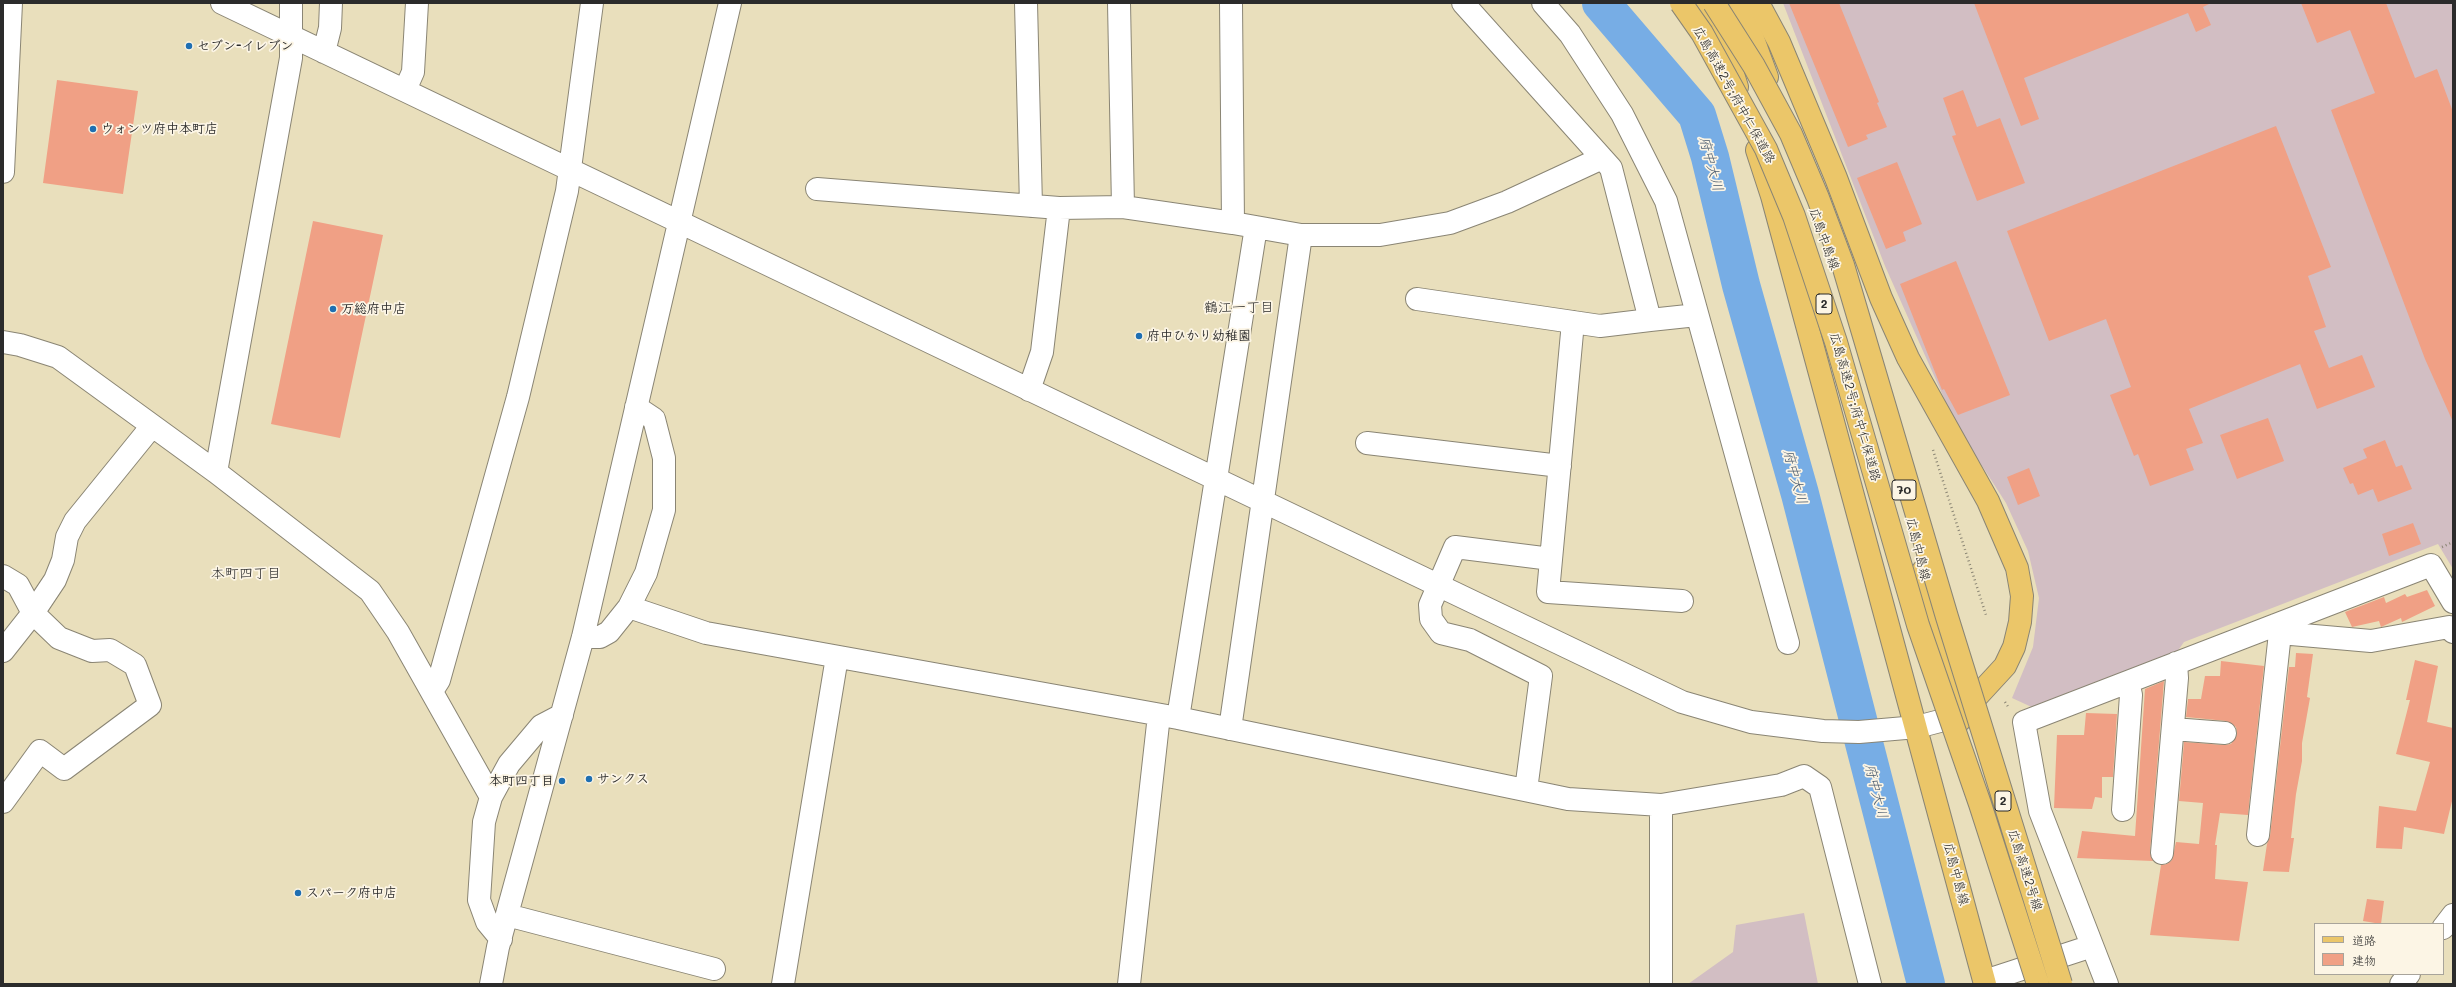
<!DOCTYPE html>
<meta charset="utf-8">
<style>
body{margin:0}
#map{position:relative;width:2456px;height:987px;overflow:hidden;background:#e9dfbc;font-family:Mali,"Klee One",sans-serif}
canvas{display:block}
.frame{position:absolute;inset:0;border:4px solid #2b2b2b;pointer-events:none}
.legend{position:absolute;left:2314px;top:923px;width:130px;height:52px;box-sizing:border-box;background:#fcf5e5;border:1px solid #a8a49b;margin:0;padding:5px 7px;list-style:none;font-size:12px;color:#2b2b2b}
.legend li{display:flex;align-items:center;gap:8px;height:20px}
.legend b{width:20px;border:1px solid #a8a49b}
</style>
<div id="map">
<canvas width="2456" height="987"></canvas>
<div class="frame"></div>
<ul class="legend">
<li><b style="height:5px;background:#ebc669"></b>道路</li>
<li><b style="height:11px;background:#f0a085"></b>建物</li>
</ul>
</div>
<script>
const ctx = document.querySelector('canvas').getContext('2d');
ctx.lineJoin = 'round';
function paint(path, color) { ctx.fillStyle = color; ctx.fill(path, 'evenodd'); }
const toPath = rows => new Path2D(rows.map(r => 'M' + r).join(''));
function trace(path, color, width, dash) { ctx.strokeStyle = color; ctx.lineWidth = width; ctx.lineCap = dash ? 'butt' : 'round'; ctx.setLineDash(dash || []); ctx.stroke(path); }
function write(font, color, halo, rows, align = 'center') {
  ctx.font = font + ' Mali,"Klee One",sans-serif'; ctx.lineWidth = 3.5; ctx.setLineDash([]); ctx.textBaseline = 'middle'; ctx.strokeStyle = halo; ctx.fillStyle = color; for (const [text, x, y, turn = 0] of rows) {
    ctx.save(); ctx.translate(x, y); ctx.rotate((+turn || 0) * Math.PI / 180); ctx.textAlign = isNaN(turn) ? turn : align; if (halo) ctx.strokeText(text, 0, 0); ctx.fillText(text, 0, 0); ctx.restore();
  }
}
paint(toPath([
 [1783,3,2453,3,2453,569,2438,544,2184,642,2172,659,2036,709,2012,698,2033,647,2039,598,2028,551,2006,503,1957,427,1885,266],
 [1804,913,1818,984,1688,984,1733,952,1736,925]
]), '#d2bec3');
trace(toPath([
 [1601,3,1697,115,1710,157,1741,285,1800,494,1926,984]
]), '#77ade5', 38);
paint(toPath([
 [1789,3,1839,3,1879,102,1877,103,1887,127,1866,135,1868,139,1848,147],
 [1974,3,2211,3,2203,7,2211,25,2196,32,2188,13,2024,78,2039,119,2021,126],
 [2301,3,2386,3,2415,78,2437,69,2453,112,2453,422,2425,359,2331,110,2375,93,2350,30,2317,43],
 [57,80,138,91,123,194,43,183],
 [1963,90,1977,127,2000,118,2025,183,1977,201,1952,136,1956,135,1943,98],
 [2276,126,2331,267,2308,276,2326,327,2314,331,2329,368,2362,355,2375,387,2317,409,2300,364,2189,409,2203,443,2186,449,2194,470,2150,486,2138,454,2134,456,2110,395,2131,387,2106,319,2049,341,2007,231],
 [1897,162,1922,224,1903,232,1906,241,1886,249,1857,178],
 [313,221,383,235,340,438,271,424],
 [1956,261,2010,395,1958,415,1944,389,1942,390,1900,284],
 [2268,418,2284,461,2237,479,2220,435],
 [2385,440,2396,467,2402,465,2412,489,2378,502,2373,489,2358,495,2353,483,2350,484,2343,468,2367,458,2363,449],
 [2029,468,2040,496,2018,505,2007,477],
 [2413,523,2421,544,2389,556,2382,534],
 [2427,590,2435,606,2402,622,2401,618,2381,627,2379,621,2352,627,2345,612,2384,597,2386,603,2405,594,2407,597],
 [2296,653,2313,654,2307,697,2310,698,2302,743,2302,761,2296,794,2291,838,2294,838,2289,872,2263,871,2267,844,2270,836,2289,667,2295,667],
 [2415,660,2438,666,2427,722,2453,728,2453,797,2444,834,2404,827,2402,849,2376,848,2379,806,2416,811,2430,762,2396,754,2410,700,2406,700],
 [2221,661,2264,666,2248,815,2220,813,2215,845,2217,845,2215,879,2248,882,2239,941,2150,935,2161,865,2167,864,2172,860,2176,842,2199,844,2203,803,2179,801,2184,742,2224,745,2231,744,2237,734,2236,727,2226,721,2186,717,2188,699,2201,699,2205,676,2220,676],
 [2164,681,2150,852,2153,861,2077,858,2082,831,2135,836,2145,689],
 [2086,713,2117,714,2113,777,2102,777,2102,798,2095,797,2092,809,2054,808,2057,735,2084,735],
 [2367,899,2384,901,2381,924,2363,921]
]), '#f0a085');
const minor = toPath([
 [222,3,1682,702,1751,722,1823,731,1859,732,1917,727,1959,716],
 [1026,3,1031,206],
 [1119,3,1123,207],
 [1231,3,1233,223],
 [1463,3,1611,168,1650,320,1697,315],
 [1543,3,1570,34,1622,114,1666,201,1788,643],
 [324,52,330,28,331,3],
 [405,90,413,72,417,3],
 [3,172,11,3],
 [817,189,1059,208,1123,207,1233,223,1301,235,1380,235,1450,223,1507,202,1602,158],
 [1417,299,1600,326,1650,320],
 [1573,322,1548,592,1682,601],
 [3,342,20,345,58,357,216,472,370,591,398,632,491,797],
 [1029,390,1042,352,1059,208],
 [1367,443,1560,466],
 [216,472,291,58,291,3],
 [3,576,18,585,33,613,59,638,92,651,110,650,135,665,150,705,64,769,40,751,3,802],
 [629,607,706,633,1178,718,1568,799,1661,805,1781,785,1804,776,1820,787,1870,984],
 [2275,625,2280,633,2371,641,2449,627,2453,632],
 [583,637,600,637,609,632,629,607,646,573,664,510,664,458,654,419,636,407],
 [3,651,33,613,55,580,63,560,67,537,75,521,152,426],
 [432,691,439,680,518,397,567,191,592,3],
 [1178,718,1256,227],
 [1230,729,1301,235],
 [2173,729,2225,733],
 [1526,790,1541,676,1470,640,1441,633,1431,619,1430,605,1455,547,1551,559],
 [2123,810,2131,695,2128,682],
 [2258,835,2280,633],
 [2162,853,2177,678,2176,663],
 [507,915,714,969],
 [2443,928,2453,915],
 [501,939,487,922,479,900,484,822,491,797,509,764,541,726,562,715],
 [1985,981,2092,946],
 [491,984,498,947,583,637,730,3],
 [783,984,837,657],
 [1129,984,1159,715],
 [1661,984,1661,805],
 [2107,984,2040,811,2024,722,2431,565,2453,602],
 [2401,984,2409,974]
]);
const major = toPath([
 [1740,3,1767,77],
 [1717,22,1737,87],
 [1757,150,1772,196,1985,984],
 [1923,571,1960,720],
 [2029,923,2048,984]
]);
const highway = toPath([
 [1693,3,1723,40],
 [1758,3,1779,42,1836,178,1881,298,1908,358,1988,501,2017,568,2022,596,2020,622,2014,647,2005,666,1959,716]
]);
trace(minor, '#8a8574', 24);
trace(major, '#8a8574', 24);
trace(highway, '#8a8574', 24);
trace(toPath([
 [1933,450,1986,615],
 [2442,547,2453,542],
 [2005,702,2009,708]
]), '#8a8574', 2.5, [1, 3]);
trace(minor, '#fff', 22);
trace(major, '#ebc669', 22);
trace(highway, '#ebc669', 22);
const highwayBridge = toPath([
 [1681,3,1702,33,1766,149,1794,216,1836,342,1918,625,1980,804,2038,984],
 [1714,3,1754,66,1791,134,1818,198,1843,265,1947,617,2061,984]
]);
trace(highwayBridge, '#8a8574', 24, []);
trace(highwayBridge, '#ebc669', 22);
for (const [x, y, r, color] of [
 [189,46,4,"#1f6fb2"],
 [93,129,4,"#1f6fb2"],
 [333,309,4,"#1f6fb2"],
 [1139,336,4,"#1f6fb2"],
 [589,779,4,"#1f6fb2"],
 [562,781,4,"#1f6fb2"],
 [298,893,4,"#1f6fb2"]
]) { const dot = new Path2D(); dot.arc(x, y, r, 0, 2 * Math.PI); ctx.fillStyle = color; ctx.fill(dot); trace(dot, '#fcf5e5', 1.5); }
for (const [x, y, w] of [
 [1824,304,16],
 [1904,490,24],
 [2003,801,16]
]) { const box = new Path2D(); box.roundRect(x - w / 2, y - 10, w, 20, 3); ctx.fillStyle = '#fcf5e5'; ctx.fill(box); trace(box, '#2b2b2b', 1); }
write('bold 12px', '#2b2b2b', null, [
 ["2",1824,304],
 ["70",1904,490],
 ["2",2003,801]
]);
write('bold 13px', '#2b2b2b', '#fcf5e5', [
 ["セブン-イレブン",197,46],
 ["ウォンツ府中本町店",101,129],
 ["万総府中店",341,309],
 ["府中ひかり幼稚園",1147,336],
 ["サンクス",597,779],
 ["本町四丁目",554,781,"right"],
 ["スパーク府中店",306,893]
], 'left');
write('13px', '#2b2b2b', '#fcf5e5', [
 ["広島高速2号;府中仁保道路",1734,95,61],
 ["広島中島線",1824,239,70],
 ["広島高速2号;府中仁保道路",1855,407,74],
 ["広島中島線",1918,549,76],
 ["広島高速2号線",2025,870,72],
 ["広島中島線",1956,874,75]
]);
write('italic 14px', '#46586c', '#fcf5e5', [
 ["府中大川",1711,164,75],
 ["府中大川",1795,477,75],
 ["府中大川",1876,791,76]
]);
write('14px', '#2b2b2b', '#fcf5e5', [
 ["鶴江一丁目",1239,308],
 ["本町四丁目",246,574]
]);
</script>
